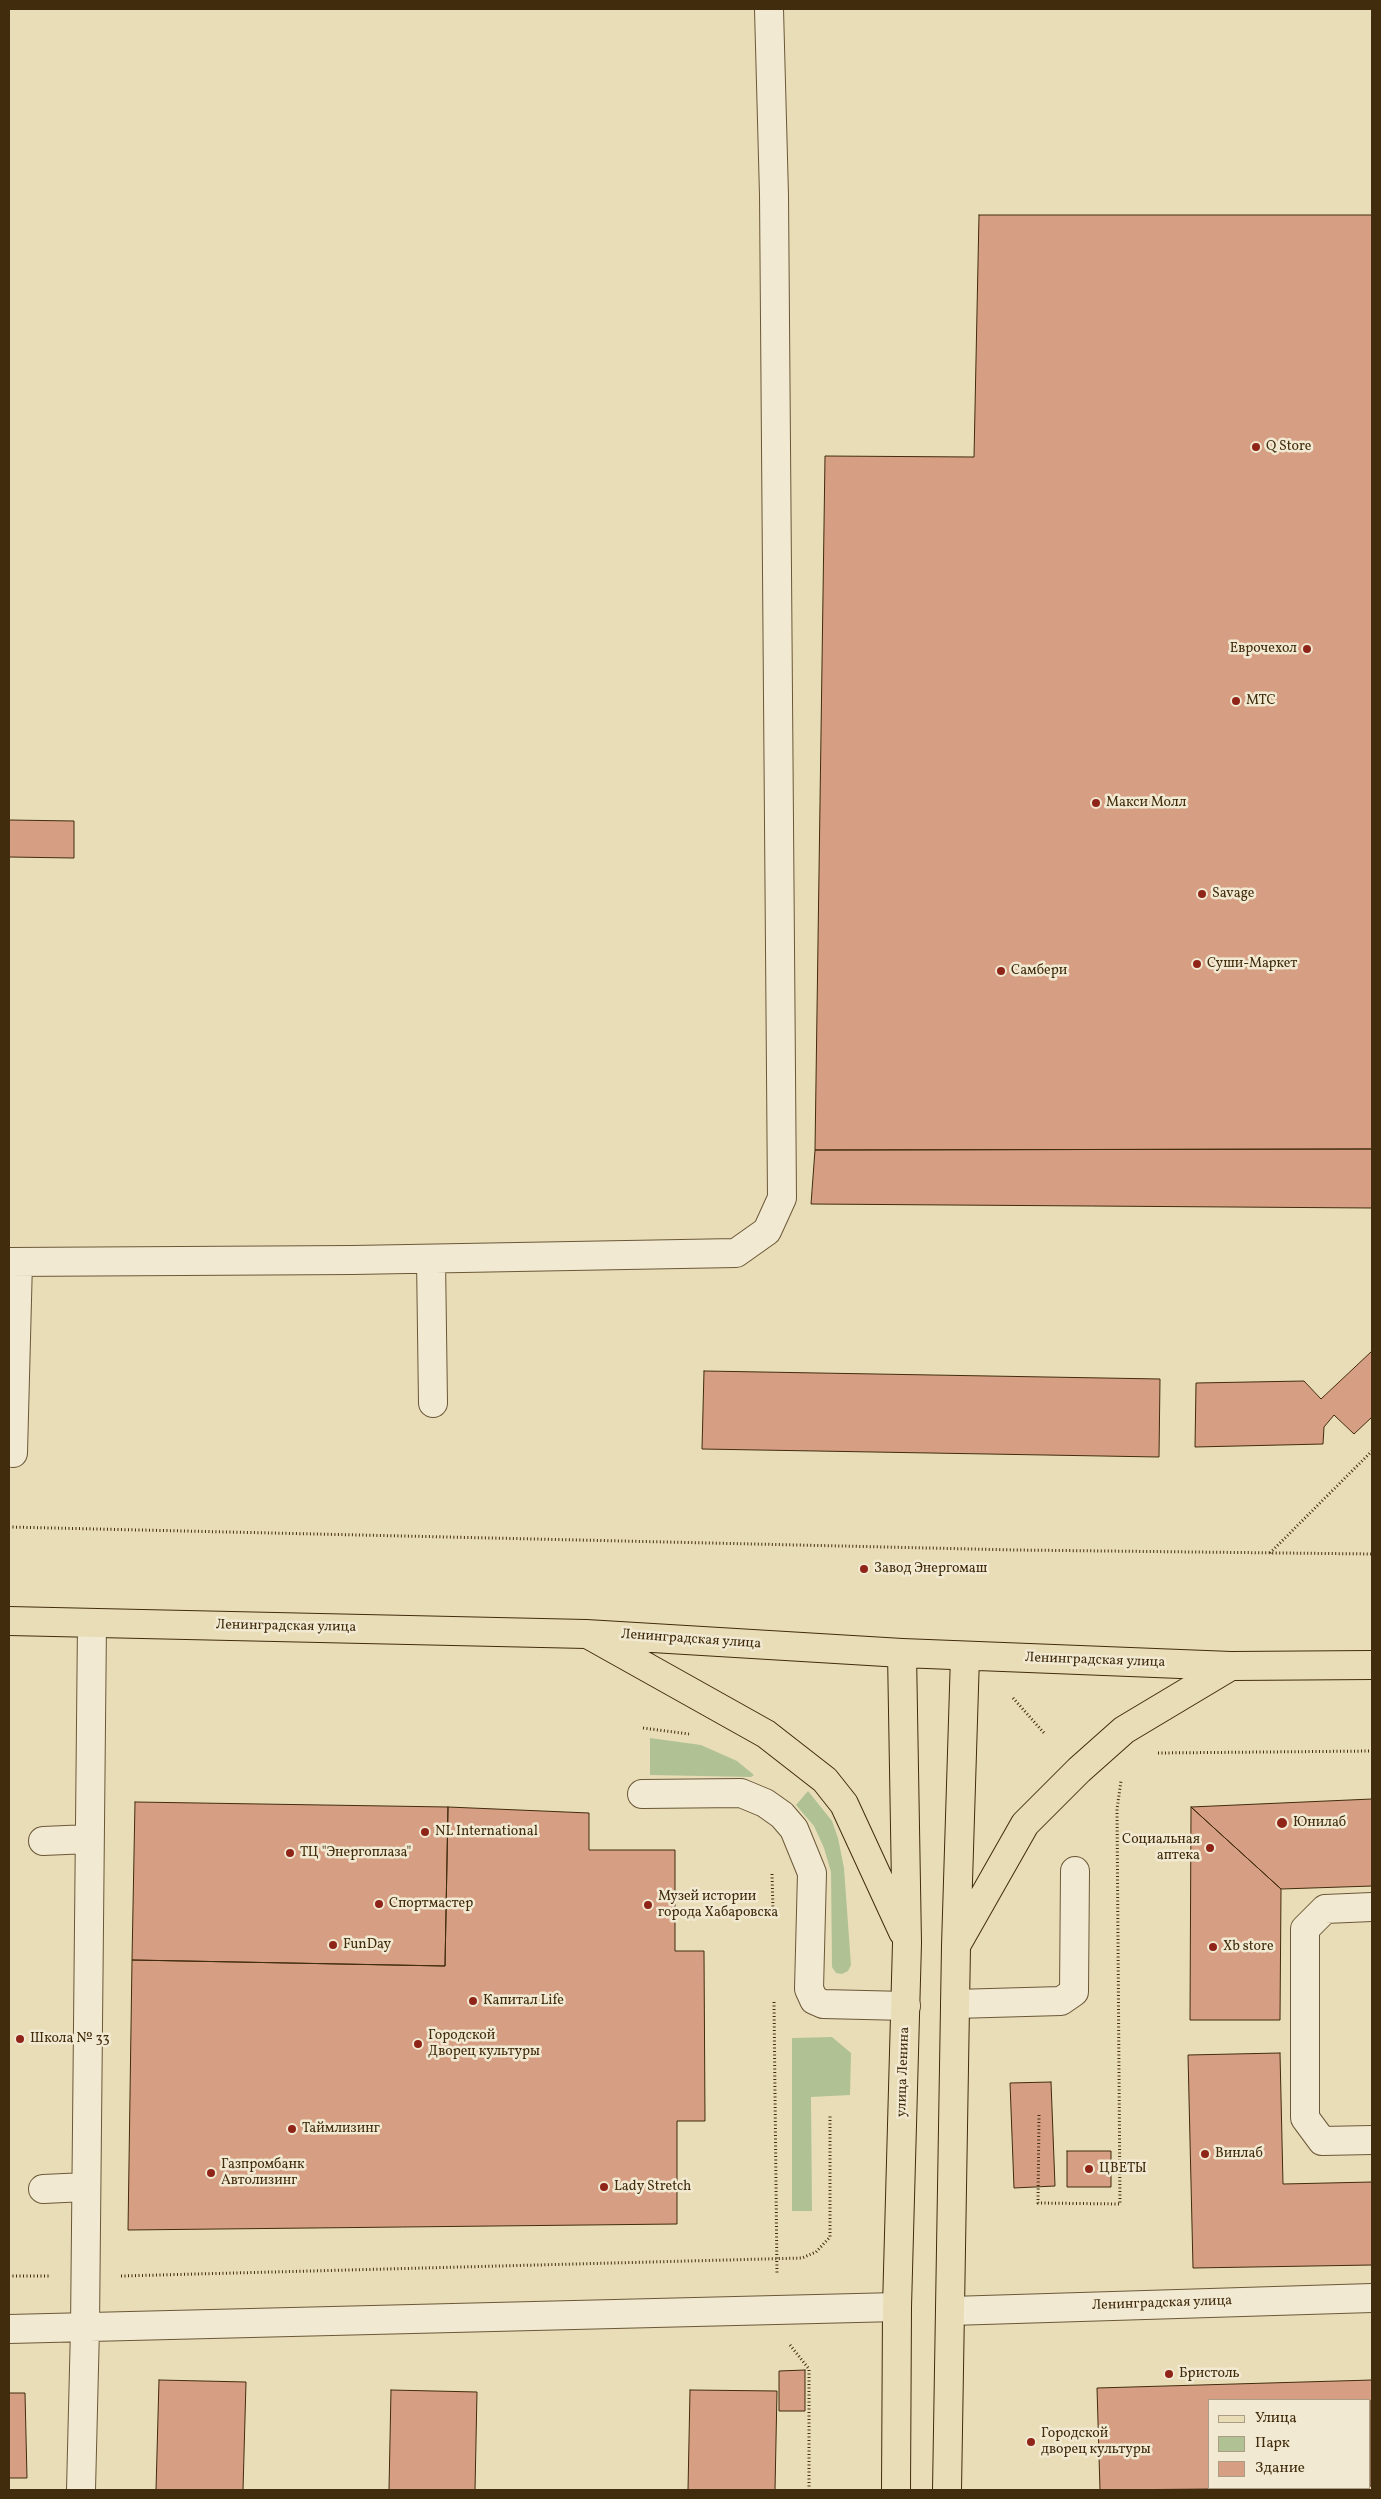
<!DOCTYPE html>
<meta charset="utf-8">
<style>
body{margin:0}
#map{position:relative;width:1381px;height:2499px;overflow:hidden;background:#e9ddb8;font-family:Vollkorn,serif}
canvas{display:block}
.frame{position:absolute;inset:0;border:10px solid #412c0d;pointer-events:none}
.legend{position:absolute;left:1208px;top:2399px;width:162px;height:90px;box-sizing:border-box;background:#f1e9d1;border:1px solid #ab9d83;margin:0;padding:6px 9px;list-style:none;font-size:15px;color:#412c0d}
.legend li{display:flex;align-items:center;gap:10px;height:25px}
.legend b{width:25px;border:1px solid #ab9d83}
</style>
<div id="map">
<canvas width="1381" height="2499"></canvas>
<div class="frame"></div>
<ul class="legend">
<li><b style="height:6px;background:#e9ddb8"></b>Улица</li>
<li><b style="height:14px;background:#b0c293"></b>Парк</li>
<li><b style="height:14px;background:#d69e83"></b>Здание</li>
</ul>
</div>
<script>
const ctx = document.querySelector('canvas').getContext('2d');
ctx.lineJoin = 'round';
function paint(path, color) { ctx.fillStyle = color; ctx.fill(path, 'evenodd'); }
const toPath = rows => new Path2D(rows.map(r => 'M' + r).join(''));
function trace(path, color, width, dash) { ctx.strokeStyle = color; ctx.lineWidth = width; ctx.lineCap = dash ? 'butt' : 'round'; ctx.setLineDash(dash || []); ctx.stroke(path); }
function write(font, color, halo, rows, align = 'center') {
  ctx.font = font + ' Vollkorn,serif'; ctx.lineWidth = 5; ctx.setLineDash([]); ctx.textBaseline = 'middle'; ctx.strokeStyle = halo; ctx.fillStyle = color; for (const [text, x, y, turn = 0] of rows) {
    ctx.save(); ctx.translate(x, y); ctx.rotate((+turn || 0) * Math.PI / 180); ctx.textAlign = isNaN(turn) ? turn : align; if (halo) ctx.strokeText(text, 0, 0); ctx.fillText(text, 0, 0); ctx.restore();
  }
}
paint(toPath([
 [650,1738,701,1745,737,1761,754,1775,751,1777,650,1775],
 [808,1791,832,1821,838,1838,844,1868,851,1965,848,1971,842,1974,836,1973,832,1967,831,1872,824,1848,814,1826,796,1805],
 [832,2037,851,2053,850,2095,811,2097,812,2211,792,2211,792,2038]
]), '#b0c293');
const building = toPath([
 [979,215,1372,215,1372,1149,815,1150,825,456,974,457,979,215],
 [9,820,74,821,74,858,9,857,9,820],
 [1372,1149,1372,1208,811,1204,815,1150,1372,1149],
 [1372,1351,1372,1417,1354,1434,1334,1415,1324,1427,1323,1444,1195,1447,1196,1383,1304,1381,1321,1399,1372,1351],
 [704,1371,1160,1379,1159,1457,702,1449,704,1371],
 [1372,1799,1372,1886,1281,1889,1191,1807,1372,1799],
 [135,1802,448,1807,445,1966,132,1960,135,1802],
 [448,1807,589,1813,589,1850,675,1850,675,1951,704,1951,705,2121,677,2121,677,2224,128,2230,132,1960,445,1966,448,1807],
 [1191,1807,1281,1889,1280,2020,1190,2020,1191,1807],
 [1280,2053,1283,2184,1372,2182,1372,2265,1193,2268,1188,2055,1280,2053],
 [1051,2082,1055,2186,1014,2188,1010,2083,1051,2082],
 [1067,2151,1111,2151,1111,2187,1067,2187,1067,2151],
 [805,2370,805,2411,779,2411,779,2371,805,2370],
 [159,2380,246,2382,243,2490,156,2490,159,2380],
 [1372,2380,1372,2486,1370,2486,1370,2400,1210,2400,1210,2488,1320,2488,1100,2490,1097,2388,1372,2380],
 [391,2390,477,2392,475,2490,389,2490,391,2390],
 [690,2390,777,2391,775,2490,688,2490,690,2390],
 [9,2393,25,2393,27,2478,9,2478,9,2393]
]);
paint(building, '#d69e83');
trace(building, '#412c0d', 1);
const minor = toPath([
 [431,1259,433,1403],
 [9,1262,353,1260,736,1253,767,1231,782,1198,774,195,769,9],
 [13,1453,18,1262],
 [642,1794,741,1793,765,1803,782,1815,794,1829,812,1873,809,1989,814,2000,823,2004,906,2006],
 [43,1841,89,1839],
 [1372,1907,1325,1909,1305,1929,1305,2118,1322,2141,1372,2140],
 [955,2004,1061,2001,1074,1992,1075,1871],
 [43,2189,86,2187],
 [951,2311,1372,2298],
 [9,2329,897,2307],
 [81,2490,85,2328,92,1623]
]);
const major = toPath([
 [9,1621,586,1634,902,1653,1231,1666,1372,1665],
 [591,1636,766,1734,825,1780,844,1804,903,1932],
 [958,1942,1025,1824,1079,1770,1124,1730,1231,1666],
 [896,2490,897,2307,907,1943,902,1653],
 [947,2490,956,1946,965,1656]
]);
trace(minor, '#6b5838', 30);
trace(major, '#412c0d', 30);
trace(toPath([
 [9,1527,1016,1550,1372,1554],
 [1270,1553,1372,1451],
 [1013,1698,1045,1734],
 [643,1728,689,1734],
 [1158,1753,1372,1751],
 [772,1874,773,1910],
 [774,2002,777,2275],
 [1039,2115,1038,2203,1120,2204,1117,1809,1121,1781],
 [9,2276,50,2276],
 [121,2276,802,2258,816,2252,830,2237,830,2114],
 [790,2345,809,2369,809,2490]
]), '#412c0d', 3, [1, 2.5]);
trace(minor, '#f1e9d1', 28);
trace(major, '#e9ddb8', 28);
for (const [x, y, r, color] of [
 [1256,447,5,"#8f2418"],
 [1307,649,5,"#8f2418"],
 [1236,701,5,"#8f2418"],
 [1096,803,5,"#8f2418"],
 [1202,894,5,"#8f2418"],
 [1197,964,5,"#8f2418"],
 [1001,971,5,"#8f2418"],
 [864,1569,5,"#8f2418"],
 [1282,1823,6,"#8f2418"],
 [425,1832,5,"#8f2418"],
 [1210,1848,5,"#8f2418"],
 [290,1853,5,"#8f2418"],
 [379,1904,5,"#8f2418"],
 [648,1905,5,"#8f2418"],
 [333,1945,5,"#8f2418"],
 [1213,1947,5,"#8f2418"],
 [473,2001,5,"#8f2418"],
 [20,2039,5,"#8f2418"],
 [418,2044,5,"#8f2418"],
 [292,2129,5,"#8f2418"],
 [1205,2154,5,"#8f2418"],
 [1089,2169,5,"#8f2418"],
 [211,2173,5,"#8f2418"],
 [604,2187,5,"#8f2418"],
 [1169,2374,5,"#8f2418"],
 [1031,2442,5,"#8f2418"]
]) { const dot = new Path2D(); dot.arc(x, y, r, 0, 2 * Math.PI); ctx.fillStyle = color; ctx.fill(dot); trace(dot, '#f1e9d1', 2); }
write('14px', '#412c0d', '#f1e9d1', [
 ["Q Store",1266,447],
 ["Еврочехол",1297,649,"right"],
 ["МТС",1246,701],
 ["Макси Молл",1106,803],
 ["Savage",1212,894],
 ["Суши-Маркет",1207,964],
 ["Самбери",1011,971],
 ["Завод Энергомаш",874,1569],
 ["Юнилаб",1293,1823],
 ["NL International",435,1832],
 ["Социальная",1200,1840,"right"],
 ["аптека",1200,1856,"right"],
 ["ТЦ \"Энергоплаза\"",300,1853],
 ["Музей истории",658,1897],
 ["города Хабаровска",658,1913],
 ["Спортмастер",389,1904],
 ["FunDay",343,1945],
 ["Xb store",1223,1947],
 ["Капитал Life",483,2001],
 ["Городской",428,2036],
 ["Дворец культуры",428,2052],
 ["Школа № 33",30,2039],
 ["Таймлизинг",302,2129],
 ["Винлаб",1215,2154],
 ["Газпромбанк",221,2165],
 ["Автолизинг",221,2181],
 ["ЦВЕТЫ",1099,2169],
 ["Lady Stretch",614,2187],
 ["Бристоль",1179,2374],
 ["Городской",1041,2434],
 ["дворец культуры",1041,2450]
], 'left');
write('14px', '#412c0d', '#f1e9d1', [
 ["Ленинградская улица",286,1627,1],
 ["Ленинградская улица",691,1640,4],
 ["Ленинградская улица",1095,1661,2],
 ["улица Ленина",904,2072,-88],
 ["Ленинградская улица",1162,2304,-2]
]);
</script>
